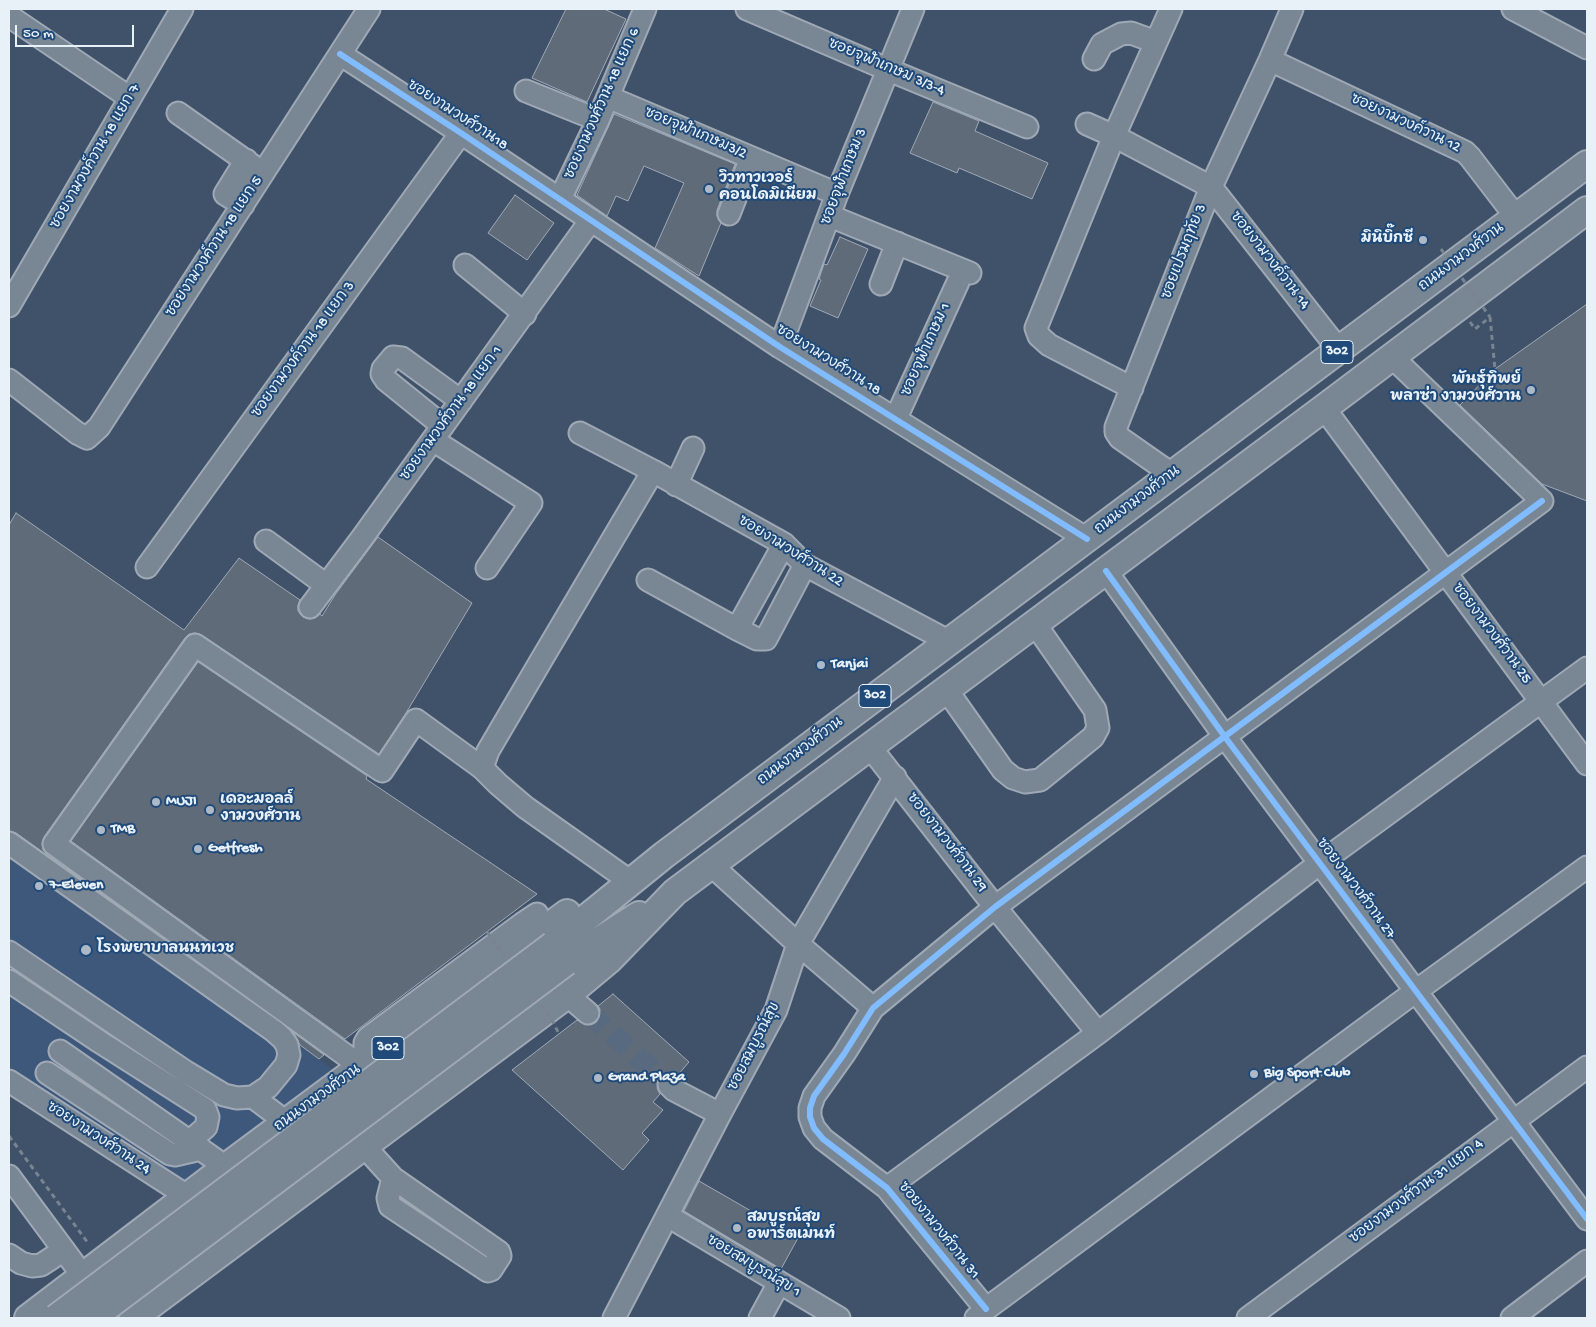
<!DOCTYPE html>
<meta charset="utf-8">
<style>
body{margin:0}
#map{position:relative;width:1596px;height:1327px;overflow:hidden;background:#3f526a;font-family:"Gochi Hand",sans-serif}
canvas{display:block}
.frame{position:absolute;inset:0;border:10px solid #e8f1f8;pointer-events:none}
.scale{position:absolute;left:15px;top:25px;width:119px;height:22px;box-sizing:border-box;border:2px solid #e8f1f8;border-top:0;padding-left:6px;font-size:15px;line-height:18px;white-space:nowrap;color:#e8f1f8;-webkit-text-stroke:4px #1f4a7a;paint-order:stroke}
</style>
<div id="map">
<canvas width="1596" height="1327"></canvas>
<div class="frame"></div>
<div class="scale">50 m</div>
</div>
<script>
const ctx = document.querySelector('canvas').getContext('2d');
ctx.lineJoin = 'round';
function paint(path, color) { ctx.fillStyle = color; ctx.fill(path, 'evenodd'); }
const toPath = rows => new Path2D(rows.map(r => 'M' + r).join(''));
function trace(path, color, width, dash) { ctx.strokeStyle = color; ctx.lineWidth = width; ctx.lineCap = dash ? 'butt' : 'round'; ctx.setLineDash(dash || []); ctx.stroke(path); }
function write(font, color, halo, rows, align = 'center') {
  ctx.font = font + ' "Gochi Hand","Playpen Sans Thai",sans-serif'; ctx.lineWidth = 4; ctx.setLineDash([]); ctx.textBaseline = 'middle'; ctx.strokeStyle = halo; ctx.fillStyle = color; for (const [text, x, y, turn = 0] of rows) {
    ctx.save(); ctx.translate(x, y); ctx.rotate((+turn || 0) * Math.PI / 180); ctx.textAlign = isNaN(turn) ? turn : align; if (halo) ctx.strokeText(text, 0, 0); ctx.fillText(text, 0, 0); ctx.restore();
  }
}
paint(toPath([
 [9,841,319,1059,338,1073,185,1185,9,1071]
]), '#3e587c');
const building = toPath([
 [566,9,604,9,626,19,587,102,532,78,566,9],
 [933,102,979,121,975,131,1048,163,1032,199,959,168,957,173,910,153,933,102],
 [614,114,735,164,717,210,717,216,721,223,699,276,655,248,684,183,644,166,628,201,616,196,607,216,577,195,614,114],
 [515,195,554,223,527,260,488,233,515,195],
 [840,237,868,249,838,318,810,306,821,280,819,279,824,264,827,265,840,237],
 [1587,304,1587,501,1542,484,1460,405,1495,369,1587,304],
 [16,513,184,630,239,558,300,600,298,605,298,611,303,617,309,619,315,618,320,614,322,616,335,595,378,537,472,603,406,713,379,754,202,635,195,633,189,634,185,638,44,837,42,843,43,850,47,854,65,868,16,833,9,831,9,525,16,513],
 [198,662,367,776,366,779,537,894,345,1039,71,841,198,662],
 [613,994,689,1062,677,1076,672,1073,666,1073,660,1077,657,1081,657,1088,660,1094,653,1102,663,1110,642,1133,649,1140,623,1170,512,1070,577,1020,586,1025,593,1025,597,1021,600,1015,600,1009,598,1006,613,994],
 [294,1033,324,1055,319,1059,300,1045,294,1033],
 [699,1181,798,1238,781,1269,684,1211,699,1181]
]);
paint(building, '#606b7a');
trace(building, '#9fa9b5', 1);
trace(toPath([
 [588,1013,669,1085]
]), '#586a7f', 21, [21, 11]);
const minor = toPath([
 [747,9,889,70,1027,127],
 [1513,9,1587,48],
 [9,16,130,98],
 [340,54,461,133,780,347,1087,539],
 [1094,59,1102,44,1121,34,1131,33,1156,42],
 [1270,60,1465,152,1470,157,1516,217],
 [526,91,598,120],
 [608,97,837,194],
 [178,113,263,173],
 [1087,124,1114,136,1211,187,1339,350],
 [560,199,598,120,645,9],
 [243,205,225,194,246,160],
 [729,214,751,158],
 [830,216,970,273],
 [465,265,525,314],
 [881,284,897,243],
 [9,306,182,9],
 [780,347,837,194,913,9],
 [9,380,77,433,87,438,99,427,369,9],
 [1132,388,1049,345,1039,336,1036,328,1114,136,1171,9],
 [1324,408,1587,764],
 [896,418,958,282],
 [443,426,386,380,382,374,383,369,393,357,402,358,461,401],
 [580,433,653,471,784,544,805,565,948,641],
 [433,440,531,503,487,568],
 [1173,475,1120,438,1116,432,1116,427,1211,187,1270,60,1292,9],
 [676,485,693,448],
 [266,541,326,585],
 [784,544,737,629,757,639,766,639,805,565],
 [147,567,461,133],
 [1106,571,1225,737,1587,1219],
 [648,580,737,629],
 [310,607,362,538,591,220],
 [946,689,1003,770,1013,778,1025,782,1040,780,1093,737,1098,728,1095,710,1035,624],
 [870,747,995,907,1098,1033],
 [482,768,488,751,539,664,653,471],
 [9,843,274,1031,282,1038,287,1045,289,1055,286,1065,268,1087,253,1097,237,1098,224,1095,186,1072,9,952],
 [711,865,798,944,873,1008],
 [9,981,100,1042,205,1109,208,1117,206,1127,189,1142],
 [567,995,588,1013],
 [60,1051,226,1167],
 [365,1065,365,1043,368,1038,522,924,537,914],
 [362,1067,54,844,195,645,382,771,416,720,482,768,498,784,525,807,624,877],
 [47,1073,170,1154,175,1155,201,1149],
 [9,1081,187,1196],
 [669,1085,674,1090,720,1114],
 [253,1097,286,1122],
 [364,1146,393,1178,499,1252,500,1256,491,1270,488,1271,390,1206,388,1198,393,1178],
 [9,1176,83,1276],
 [887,1188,1098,1033,1320,863,1587,668],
 [668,1216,839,1318],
 [9,1255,21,1263,32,1266,41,1265,64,1250],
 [986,1309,887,1188,823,1139,814,1128,810,1117,810,1108,814,1096,844,1054,873,1008,995,907,1542,501,1391,356],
 [614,1318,720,1114,776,1010,798,944,895,777],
 [760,1318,779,1283],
 [976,1318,986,1309,1416,991,1587,867],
 [1248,1318,1587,1067],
 [1512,1318,1587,1261]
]);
const major = toPath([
 [553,945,664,855,1587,164],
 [566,962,639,915],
 [28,1318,226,1167,567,913],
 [133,1318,567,995,609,960,675,892,1324,408,1587,210]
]);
trace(minor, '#9fa9b5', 25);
trace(major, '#9fa9b5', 30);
trace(toPath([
 [1490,317,1495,369],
 [1470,322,1475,329,1489,318],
 [9,1136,88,1243]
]), '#798491', 3, [5, 4]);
trace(minor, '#798694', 21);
trace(major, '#798694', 26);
const majorBridge = toPath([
 [56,1318,553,945],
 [92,1318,566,962]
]);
trace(majorBridge, '#9fa9b5', 30, []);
trace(toPath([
 [1441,249,1490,317],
 [487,932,504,956],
 [541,1005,551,1018,559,1034]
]), '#798491', 3, [5, 4]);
trace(majorBridge, '#798694', 26);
trace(toPath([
 [340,54,461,133,780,347,1087,539],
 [1106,571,1225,737,1587,1219],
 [986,1309,887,1188,823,1139,814,1128,810,1117,810,1108,814,1096,844,1054,873,1008,995,907,1542,501]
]), '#80bcff', 6);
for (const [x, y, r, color] of [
 [709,189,5,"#adb9c6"],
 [1423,240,5,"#adb9c6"],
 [1531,390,5,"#adb9c6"],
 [821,665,5,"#adb9c6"],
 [156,802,5,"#adb9c6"],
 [210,810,5,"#adb9c6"],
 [101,830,5,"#adb9c6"],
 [198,849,5,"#adb9c6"],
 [39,886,5,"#adb9c6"],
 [86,950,6,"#adb9c6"],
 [1254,1074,5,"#adb9c6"],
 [598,1078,5,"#adb9c6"],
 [737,1228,5,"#adb9c6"]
]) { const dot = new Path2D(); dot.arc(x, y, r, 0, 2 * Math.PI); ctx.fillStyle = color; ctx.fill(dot); trace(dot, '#1f4a7a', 2); }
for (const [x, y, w] of [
 [1337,352,32],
 [875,696,32],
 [388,1048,32]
]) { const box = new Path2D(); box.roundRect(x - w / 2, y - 11.5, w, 23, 4); ctx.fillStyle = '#1f4a7a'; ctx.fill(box); trace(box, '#e8f1f8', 1); }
write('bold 14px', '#e8f1f8', null, [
 ["302",1337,352],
 ["302",875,696],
 ["302",388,1048]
]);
write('15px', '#e8f1f8', '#1f4a7a', [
 ["ซอยจุฬาเกษม 3/3-4",886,68,23],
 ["ซอยงามวงศ์วาน 18 แยก 6",603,104,-66],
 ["ซอยงามวงศ์วาน18",457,116,33],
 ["ซอยงามวงค์วาน 12",1405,124,25],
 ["ซอยจุฬาเกษม3/2",695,134,23],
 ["ซอยงามวงค์วาน 18 แยก 7",96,157,-60],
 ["ซอยจุฬาเกษม 3",845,177,-69],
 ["ซอยงามวงค์วาน 18 แยก 5",215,247,-57],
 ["ซอยเปรมฤทัย 3",1185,252,-69],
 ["ถนนงามวงศ์วาน",1462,258,-37],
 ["ซอยงามวงค์วาน 14",1269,261,52],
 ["ซอยงามวงค์วาน 18 แยก 3",304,350,-54],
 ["ซอยจุฬาเกษม 1",927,350,-66],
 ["ซอยงามวงศ์วาน 18",828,361,32],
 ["ซอยงามวงศ์วาน 18 แยก 1",452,414,-54],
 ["ถนนงามวงศ์วาน",1138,501,-37],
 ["ซอยงามวงศ์วาน 22",790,552,32],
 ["ซอยงามวงศ์วาน 25",1491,634,53],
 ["ถนนงามวงศ์วาน",801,752,-37],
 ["ซอยงามวงศ์วาน 29",946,843,52],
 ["ซอยงามวงศ์วาน 27",1355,889,53],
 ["ซอยสมบูรณ์สุข",755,1047,-63],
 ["ถนนงามวงศ์วาน",318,1099,-36],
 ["ซอยงามวงศ์วาน 24",98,1139,33],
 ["ซอยงามวงศ์วาน 31 แยก 4",1417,1192,-37],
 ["ซอยงามวงศ์วาน 31",938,1231,51],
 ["ซอยสมบูรณ์สุข 1",753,1267,31]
]);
write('bold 15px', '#e8f1f8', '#1f4a7a', [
 ["วิวทาวเวอร์",719,180],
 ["คอนโดมิเนียม",719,197],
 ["มินิบิ๊กซี",1413,240,"right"],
 ["พันธุ์ทิพย์",1521,381,"right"],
 ["พลาซ่า งามวงศ์วาน",1521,398,"right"],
 ["Tanjai",831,665],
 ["เดอะมอลล์",220,801],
 ["งามวงศ์วาน",220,818],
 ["MUJI",166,802],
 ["TMB",111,830],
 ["Getfresh",208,849],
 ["7-Eleven",49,886],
 ["โรงพยาบาลนนทเวช",97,950],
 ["Big Sport Club",1264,1074],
 ["Grand Plaza",608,1078],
 ["สมบูรณ์สุข",747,1219],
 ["อพาร์ตเมนท์",747,1236]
], 'left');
</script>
